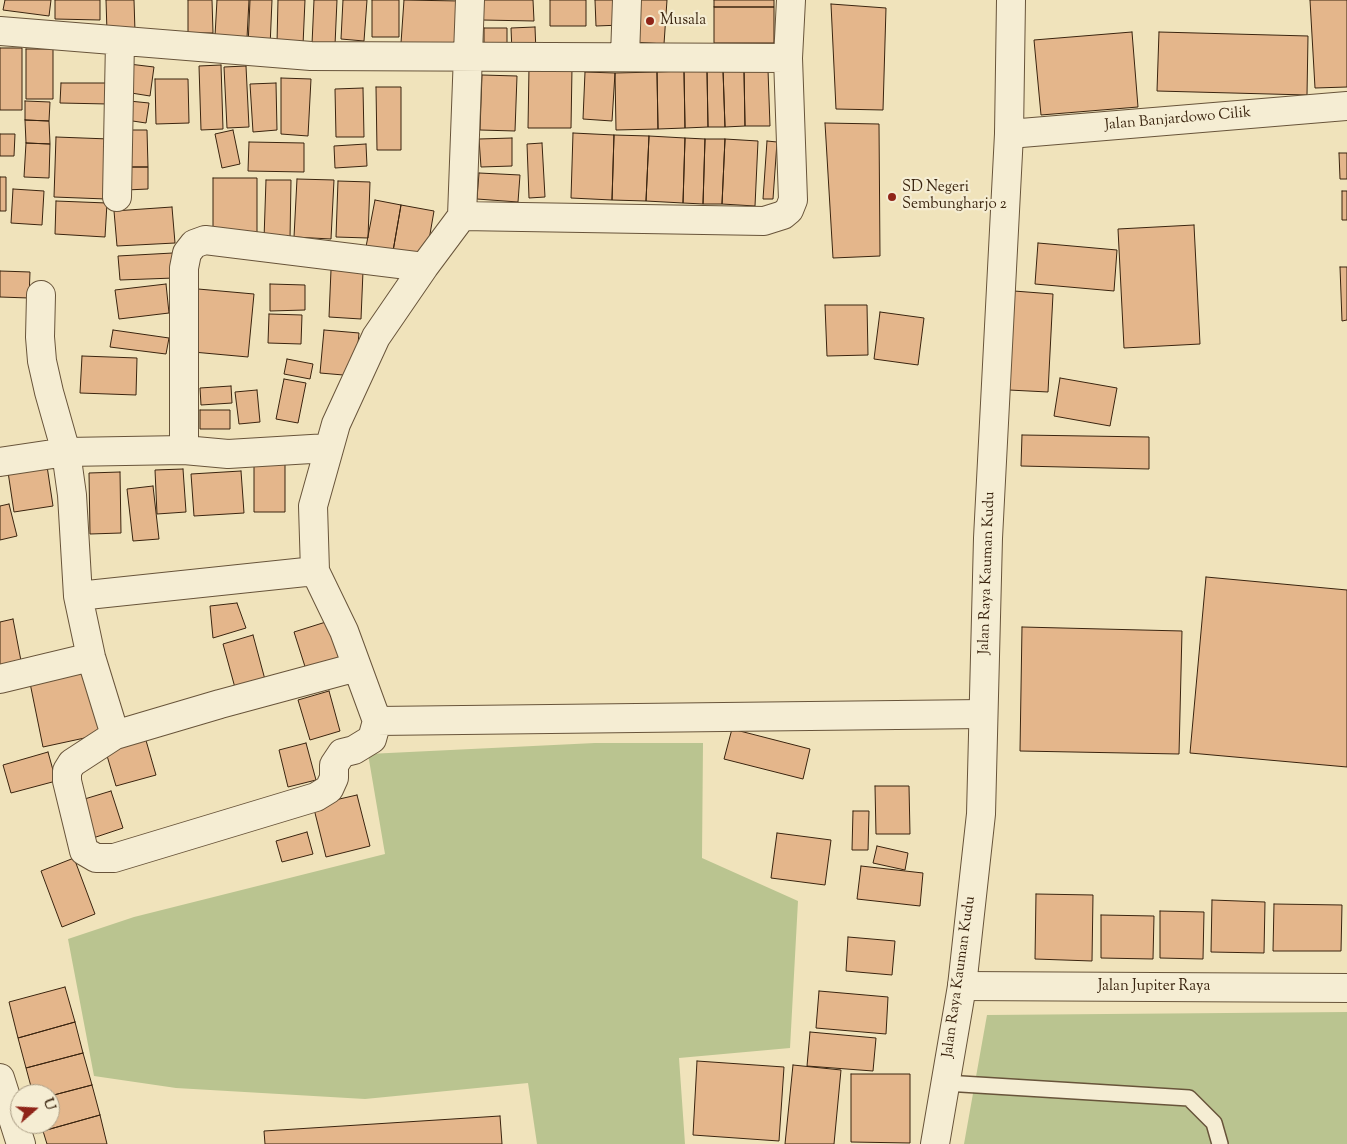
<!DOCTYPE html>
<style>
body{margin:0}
#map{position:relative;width:1347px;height:1144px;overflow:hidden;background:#f0e3bb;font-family:"Sorts Mill Goudy",serif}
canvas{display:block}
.north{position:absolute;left:10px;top:1084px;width:50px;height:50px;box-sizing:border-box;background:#f5edd3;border:1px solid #aa9d85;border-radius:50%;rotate:71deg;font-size:14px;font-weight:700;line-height:20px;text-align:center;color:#3a240f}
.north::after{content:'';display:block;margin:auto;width:18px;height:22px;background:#8f2418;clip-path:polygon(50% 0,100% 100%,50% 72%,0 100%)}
</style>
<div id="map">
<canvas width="1347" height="1144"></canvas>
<div class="north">U</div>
</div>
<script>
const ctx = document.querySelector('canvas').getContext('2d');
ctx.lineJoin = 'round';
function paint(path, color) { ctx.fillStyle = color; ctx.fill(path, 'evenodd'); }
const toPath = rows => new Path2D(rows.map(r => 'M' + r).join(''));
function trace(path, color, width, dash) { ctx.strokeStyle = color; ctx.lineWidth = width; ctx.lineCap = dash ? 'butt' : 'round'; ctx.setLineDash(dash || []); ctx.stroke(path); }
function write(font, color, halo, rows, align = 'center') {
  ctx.font = font + ' "Sorts Mill Goudy",serif'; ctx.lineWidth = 4.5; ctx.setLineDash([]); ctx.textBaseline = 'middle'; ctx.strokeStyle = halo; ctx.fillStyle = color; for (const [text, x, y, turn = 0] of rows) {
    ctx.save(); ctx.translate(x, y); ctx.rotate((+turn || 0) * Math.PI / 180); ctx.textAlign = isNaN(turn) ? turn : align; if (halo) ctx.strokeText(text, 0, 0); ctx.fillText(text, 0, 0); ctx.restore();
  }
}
paint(toPath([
 [595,743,703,743,702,858,798,901,790,1048,679,1058,685,1144,537,1144,528,1083,365,1099,176,1088,94,1076,68,939,134,917,385,854,368,754],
 [1347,1012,1347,1144,964,1144,987,1015]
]), '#bac490');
const building = toPath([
 [5,0,51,0,49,16,3,10,5,0],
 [55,0,100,0,100,20,55,19,55,0],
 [106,0,134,0,135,32,107,32,106,0],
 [188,0,212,0,213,33,188,33,188,0],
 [217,0,249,0,247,38,215,36,217,0],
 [250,0,272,0,270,47,248,46,250,0],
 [278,0,305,0,303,45,277,43,278,0],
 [314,0,337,0,335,45,312,44,314,0],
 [343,0,367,0,364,41,341,39,343,0],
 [372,0,399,0,399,37,372,37,372,0],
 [404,0,460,1,457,46,401,43,404,0],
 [483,0,533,0,534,21,482,20,483,0],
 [550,0,586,0,586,26,550,26,550,0],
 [595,0,621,0,622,25,596,26,595,0],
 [636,0,667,0,664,44,634,42,636,0],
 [714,0,774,0,774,7,714,7,714,0],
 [1310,0,1347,0,1347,87,1315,88,1310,0],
 [831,4,886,8,883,110,836,109,831,4],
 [714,7,774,7,774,43,714,43,714,7],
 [535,27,536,52,512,52,511,28,535,27],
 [484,28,507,28,507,51,484,51,484,28],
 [1132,32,1138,107,1041,115,1034,40,1132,32],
 [1159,32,1308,36,1307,95,1157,91,1159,32],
 [0,48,22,48,22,110,0,110,0,48],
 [26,49,53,49,53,99,26,99,26,49],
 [129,64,154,67,150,96,125,92,129,64],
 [221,65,223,129,201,130,199,66,221,65],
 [246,66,249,127,227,128,224,67,246,66],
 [529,67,572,68,571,128,528,128,529,67],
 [707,70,708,127,685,128,684,71,707,70],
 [707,70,723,70,725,127,708,127,707,70],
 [723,70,744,70,745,126,725,127,723,70],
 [744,70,768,70,770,126,745,126,744,70],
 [684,71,685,128,658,129,657,72,684,71],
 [585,72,615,73,612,121,583,119,585,72],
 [657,72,658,129,616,130,615,73,657,72],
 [482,75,517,76,515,131,480,130,482,75],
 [281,78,311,79,308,136,281,134,281,78],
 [155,79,188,79,189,123,156,124,155,79],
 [61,83,109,83,108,104,60,103,61,83],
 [276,83,277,130,253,132,250,84,276,83],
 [376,87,401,87,401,150,377,150,376,87],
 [363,88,364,137,336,137,335,89,363,88],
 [25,101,50,102,49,121,25,120,25,101],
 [129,101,149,103,146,123,126,120,129,101],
 [25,120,49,121,50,144,26,143,25,120],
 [825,123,879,124,880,256,833,258,825,123],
 [125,130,147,130,148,167,126,167,125,130],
 [233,130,240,164,222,168,215,134,233,130],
 [573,133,614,135,612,200,571,198,573,133],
 [0,134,15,134,14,156,0,156,0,134],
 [614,135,649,136,646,201,612,200,614,135],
 [649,136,685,138,683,203,646,201,649,136],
 [56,137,109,139,106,199,54,197,56,137],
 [512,138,512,166,481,167,479,139,512,138],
 [685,138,705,139,703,204,683,203,685,138],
 [705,139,725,139,722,204,703,204,705,139],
 [725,139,758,141,755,206,722,204,725,139],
 [767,141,777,142,773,199,763,199,767,141],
 [249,142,304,143,304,172,248,171,249,142],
 [26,143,50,144,49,178,24,177,26,143],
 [542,143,545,197,529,198,527,144,542,143],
 [366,144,367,166,335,168,334,146,366,144],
 [1339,153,1347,153,1347,179,1340,179,1339,153],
 [126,167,148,167,148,189,126,190,126,167],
 [479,173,520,175,518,202,477,199,479,173],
 [0,177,6,177,6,211,0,211,0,177],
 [213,178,257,178,257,237,213,237,213,178],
 [297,179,334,180,331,239,294,237,297,179],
 [266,180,291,180,290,239,264,239,266,180],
 [338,181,370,182,368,238,336,237,338,181],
 [13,189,44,191,42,225,11,223,13,189],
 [1342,191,1347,191,1347,220,1342,220,1342,191],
 [375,200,401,205,392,257,365,252,375,200],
 [56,201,107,203,105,237,55,234,56,201],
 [401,205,434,211,425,263,392,257,401,205],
 [172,207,175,243,117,246,114,211,172,207],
 [1194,225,1200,344,1124,348,1118,229,1194,225],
 [1038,243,1117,250,1114,291,1035,284,1038,243],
 [173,253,174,278,120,280,118,256,173,253],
 [1340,267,1347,267,1347,320,1342,321,1340,267],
 [331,270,363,271,361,319,329,317,331,270],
 [0,271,30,272,29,298,0,297,0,271],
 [166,284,169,313,119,319,115,290,166,284],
 [270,284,305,285,305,310,270,311,270,284],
 [198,289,254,294,248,357,193,352,198,289],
 [1014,291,1053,294,1048,392,1009,390,1014,291],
 [825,305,867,305,868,355,827,356,825,305],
 [880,312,924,318,918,365,874,359,880,312],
 [269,314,302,315,301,344,268,343,269,314],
 [113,330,169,338,166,354,110,347,113,330],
 [324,330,359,333,355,376,320,373,324,330],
 [82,356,137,358,136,395,80,393,82,356],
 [287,359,313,364,310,379,284,374,287,359],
 [1060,378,1117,388,1110,426,1054,416,1060,378],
 [284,379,306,383,298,423,276,419,284,379],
 [231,386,232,403,201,405,200,388,231,386],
 [257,390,260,422,239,424,235,392,257,390],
 [200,410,230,410,230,429,200,429,200,410],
 [1022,435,1149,437,1149,469,1021,466,1022,435],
 [254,463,285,463,285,512,254,512,254,463],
 [47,466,53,506,14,512,8,472,47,466],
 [183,469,186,512,157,514,155,470,183,469],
 [241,471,244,513,194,516,191,474,241,471],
 [120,472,121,533,90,534,89,473,120,472],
 [153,486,159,539,133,541,127,489,153,486],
 [9,504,17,536,0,540,0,506,9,504],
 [1206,577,1347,590,1347,767,1190,753,1206,577],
 [237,603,246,628,213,638,210,606,237,603],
 [13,619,22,666,0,670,0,622,13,619],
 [329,621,343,665,308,676,294,632,329,621],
 [1022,627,1182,631,1179,754,1020,751,1022,627],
 [253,635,267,687,237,695,223,644,253,635],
 [90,670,103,734,43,747,30,683,90,670],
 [329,691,340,731,310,740,298,700,329,691],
 [732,729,810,749,803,779,724,759,732,729],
 [145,737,156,775,116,786,105,749,145,737],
 [306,743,316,780,288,787,279,750,306,743],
 [48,752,56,781,11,793,3,765,48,752],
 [875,786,909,786,910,834,876,834,875,786],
 [111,791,123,828,90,839,78,801,111,791],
 [357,795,370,846,326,857,313,805,357,795],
 [853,811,869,811,868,850,852,850,853,811],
 [307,832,313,854,282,862,276,841,307,832],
 [777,833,831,840,825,885,771,878,777,833],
 [877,846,908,853,905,870,873,863,877,846],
 [74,858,95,914,62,927,41,871,74,858],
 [861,866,923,873,920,906,857,899,861,866],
 [1036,894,1093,895,1092,961,1035,959,1036,894],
 [1212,900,1265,902,1264,953,1211,952,1212,900],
 [1274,904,1342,905,1341,951,1273,951,1274,904],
 [1160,911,1204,912,1203,959,1160,958,1160,911],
 [1101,915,1154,916,1153,959,1101,958,1101,915],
 [848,937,895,941,892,975,846,971,848,937],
 [65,987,75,1022,18,1038,9,1002,65,987],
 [819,991,888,997,886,1034,816,1028,819,991],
 [75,1022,83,1053,26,1068,18,1038,75,1022],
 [810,1032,876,1038,873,1071,807,1066,810,1032],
 [83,1053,92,1085,50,1096,50,1094,33,1094,26,1068,83,1053],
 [697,1061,784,1067,779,1141,693,1135,697,1061],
 [793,1065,841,1070,834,1144,785,1144,793,1065],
 [851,1074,910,1074,910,1143,851,1142,851,1074],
 [92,1085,100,1115,43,1131,42,1124,50,1124,50,1096,92,1085],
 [100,1115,107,1144,47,1144,43,1131,100,1115],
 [500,1116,502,1144,265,1144,264,1131,500,1116]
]);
paint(building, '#e4b68b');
trace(building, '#3a240f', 1);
const service = toPath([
 [945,1083,1189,1098,1214,1123,1220,1144]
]);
const minor = toPath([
 [0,31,311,56,788,58],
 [625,56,627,0],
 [1009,134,1347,106],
 [117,197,120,41],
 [462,216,764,221,783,215,789,210,793,200,788,58,791,0],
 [41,295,40,337,42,361,49,392,66,452,72,495,78,596,91,657,115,735],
 [184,450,184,268,187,253,194,244,205,240,424,267],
 [0,462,66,452,184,450,228,454,328,448],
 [78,596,315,571],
 [357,667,220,704,115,735,72,763,67,771,67,781,84,851,96,858,114,858,316,797,329,789,334,778,334,765,342,753,354,750,372,739,377,721,344,631,315,571,313,506,336,424,376,337,424,267,462,216,470,0],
 [0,679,91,657],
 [377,721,983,714],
 [962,986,1347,988],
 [0,1078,21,1144]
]);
const tertiary = toPath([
 [935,1144,962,986,981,814,988,538,1009,134,1011,0]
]);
trace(service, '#68543a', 18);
trace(minor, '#68543a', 30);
trace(tertiary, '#68543a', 30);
trace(service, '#f5edd3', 15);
trace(minor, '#f5edd3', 28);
trace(tertiary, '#f5edd3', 28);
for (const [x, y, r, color] of [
 [650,21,5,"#8f2418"],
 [892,197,5,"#8f2418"]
]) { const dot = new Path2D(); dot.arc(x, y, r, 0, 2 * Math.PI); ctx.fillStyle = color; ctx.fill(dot); trace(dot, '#f5edd3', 2); }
write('15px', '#3a240f', '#f5edd3', [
 ["Musala",660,21],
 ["SD Negeri",902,188],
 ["Sembungharjo 2",902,205]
], 'left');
write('15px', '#3a240f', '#f5edd3', [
 ["Jalan Banjardowo Cilik",1178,120,-5],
 ["Jalan Raya Kauman Kudu",988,573,-88],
 ["Jalan Raya Kauman Kudu",960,977,-82],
 ["Jalan Jupiter Raya",1154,987]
]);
</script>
